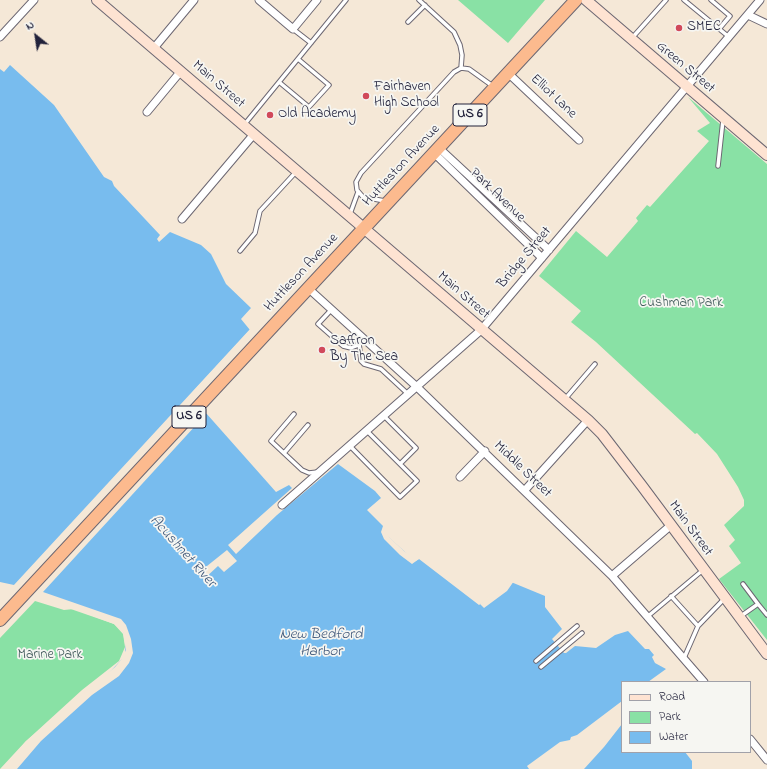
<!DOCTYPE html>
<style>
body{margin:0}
#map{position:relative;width:767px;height:769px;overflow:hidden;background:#f5e8d7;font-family:"Indie Flower",sans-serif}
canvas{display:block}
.legend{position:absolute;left:621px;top:681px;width:130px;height:72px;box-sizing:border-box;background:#f6f6f2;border:1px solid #a1a1a9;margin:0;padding:5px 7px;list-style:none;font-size:12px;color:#22223b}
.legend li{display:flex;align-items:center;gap:8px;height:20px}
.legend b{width:20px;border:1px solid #a1a1a9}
.north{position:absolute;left:16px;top:16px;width:40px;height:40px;-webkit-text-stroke:3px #f6f6f2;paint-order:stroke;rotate:330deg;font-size:11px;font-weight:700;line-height:16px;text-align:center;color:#22223b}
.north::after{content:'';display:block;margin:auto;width:14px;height:18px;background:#22223b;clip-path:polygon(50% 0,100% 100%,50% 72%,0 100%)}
</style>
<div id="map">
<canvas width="767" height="769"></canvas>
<ul class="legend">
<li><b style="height:5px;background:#fee3d2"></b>Road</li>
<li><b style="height:11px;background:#89e1a5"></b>Park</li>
<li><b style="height:11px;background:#78bcee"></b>Water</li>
</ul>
<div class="north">N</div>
</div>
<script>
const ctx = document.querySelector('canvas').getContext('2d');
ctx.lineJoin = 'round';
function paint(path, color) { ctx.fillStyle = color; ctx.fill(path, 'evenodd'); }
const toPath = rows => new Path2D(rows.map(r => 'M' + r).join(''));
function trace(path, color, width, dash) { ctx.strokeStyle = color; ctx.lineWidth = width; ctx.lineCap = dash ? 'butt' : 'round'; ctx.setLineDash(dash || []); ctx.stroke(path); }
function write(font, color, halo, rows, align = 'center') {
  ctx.font = font + ' "Indie Flower",sans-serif'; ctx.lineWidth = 3.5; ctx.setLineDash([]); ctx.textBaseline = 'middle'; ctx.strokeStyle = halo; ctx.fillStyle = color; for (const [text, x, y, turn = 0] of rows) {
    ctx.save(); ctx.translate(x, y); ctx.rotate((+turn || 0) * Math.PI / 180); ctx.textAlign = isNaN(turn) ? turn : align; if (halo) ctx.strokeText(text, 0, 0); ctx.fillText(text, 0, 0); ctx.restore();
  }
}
paint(toPath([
 [458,0,545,0,508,43],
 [688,97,767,164,767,640,719,579,741,563,729,546,735,540,724,525,744,506,744,500,738,487,717,454,697,433,695,434,596,342,571,322,581,311,539,276,576,231,607,257,638,221,636,218,647,205,650,207,709,141,697,131,710,123],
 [35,601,64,610,74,609,114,624,123,634,125,647,119,661,82,690,25,742,0,769,0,638]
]), '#89e1a5');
paint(toPath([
 [10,65,54,105,104,177,112,181,114,186,160,235,157,239,159,242,170,232,201,245,211,254,226,284,251,308,241,319,250,330,190,395,276,492,289,485,292,488,228,545,236,554,277,515,338,464,375,491,381,498,367,510,383,526,383,532,415,561,419,559,479,605,511,582,545,596,545,607,562,629,552,639,564,653,566,653,575,646,596,648,615,635,628,631,645,649,649,649,654,655,652,657,655,663,666,669,648,682,622,682,622,701,577,735,571,737,570,740,560,742,527,766,529,769,6,769,104,678,125,656,126,637,119,624,14,585,0,582,0,69,4,72],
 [622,724,622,752,685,752,692,761,692,769,584,769,604,747]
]), '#78bcee');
paint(toPath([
 [251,328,251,331,192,395,208,412,43,592,121,619,126,625,131,639,133,653,129,663,119,676,92,695,41,741,17,769,4,769,26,741,115,667,121,660,126,650,123,632,114,624,39,598,13,586],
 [383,526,389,537,404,551,414,558,419,559,412,564,400,555,384,539,381,532],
 [227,550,237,561,224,572,218,566,204,579,200,574,202,570],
 [510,580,514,581,507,591,484,608,480,604,481,603]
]), '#f5e8d7');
const service = toPath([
 [419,0,454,32,460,45,462,55,461,68],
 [684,0,729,37],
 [711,0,730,16,719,29],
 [408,22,425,5],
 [293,29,311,43],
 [632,38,666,0],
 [279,82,309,107,329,85,298,59],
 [244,125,346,0],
 [718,166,723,120],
 [385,201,363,197,357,190,356,182,361,173,454,72,461,68,469,69,494,87],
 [350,214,358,192],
 [240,251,255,233,260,211,295,173],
 [332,309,318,324,343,346,351,348,356,346,364,338],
 [359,343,361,361,364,364,381,369,408,394],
 [565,399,595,364],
 [294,414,271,441,302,470,309,473,318,472],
 [384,416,416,448,400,464],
 [350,446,400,497,417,481,367,431],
 [284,453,308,425],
 [671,596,698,626],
 [758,604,767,615],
 [741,616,758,604,743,584],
 [647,617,703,570],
 [684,658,698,626,724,599],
 [536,661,577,626],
 [541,667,582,633]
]);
const minor = toPath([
 [259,0,293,29,317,0],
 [748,15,767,24],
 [0,37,34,0],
 [154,48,194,0],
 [508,73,579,140],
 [147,112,181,71],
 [439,148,549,250],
 [434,153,542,258],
 [182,219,254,134],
 [309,289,417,387,612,576,704,682],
 [460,477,485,451],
 [525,490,588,420],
 [282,505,481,330,760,0],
 [612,576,670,526],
 [750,739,767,760]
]);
const secondary = toPath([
 [97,0,588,420,602,434,642,486,767,654],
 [586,0,767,155]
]);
const trunk = toPath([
 [0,620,576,0]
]);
trace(service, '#6c6772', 5.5);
trace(minor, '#6c6772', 9);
trace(secondary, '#6c6772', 12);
trace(trunk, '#6c6772', 14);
trace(service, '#fff', 3.5);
trace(minor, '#fff', 7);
trace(secondary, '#fee3d2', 10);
trace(trunk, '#fcba8e', 12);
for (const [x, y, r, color] of [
 [679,28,4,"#d1495b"],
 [366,96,4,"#d1495b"],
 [270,115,4,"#d1495b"],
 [322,350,4,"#d1495b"]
]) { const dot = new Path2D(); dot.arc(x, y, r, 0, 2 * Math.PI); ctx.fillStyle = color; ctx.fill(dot); trace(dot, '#f6f6f2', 1.5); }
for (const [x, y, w] of [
 [470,115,34],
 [189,417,34]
]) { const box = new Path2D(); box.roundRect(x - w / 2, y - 11, w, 22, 3); ctx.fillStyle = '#f6f6f2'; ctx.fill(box); trace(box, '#22223b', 1); }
write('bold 13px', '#22223b', null, [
 ["US 6",470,115],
 ["US 6",189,417]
]);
write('14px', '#22223b', '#f6f6f2', [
 ["SMEC",687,28],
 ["Fairhaven",374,88],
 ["High School",374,104],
 ["Old Academy",278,115],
 ["Saffron",330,342],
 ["By The Sea",330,358]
], 'left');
write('14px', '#22223b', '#f6f6f2', [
 ["Green Street",685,68,40],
 ["Main Street",218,85,41],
 ["Elliot Lane",553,97,43],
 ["Huttleston Avenue",402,166,-47],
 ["Park Avenue",497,196,44],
 ["Bridge Street",525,258,-50],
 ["Huttleson Avenue",302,273,-47],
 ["Main Street",463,296,41],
 ["Middle Street",522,470,44],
 ["Main Street",690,529,54]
]);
write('14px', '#415b5b', '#f6f6f2', [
 ["Cushman Park",681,304],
 ["Marine Park",50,656]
]);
write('italic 15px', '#40587a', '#f6f6f2', [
 ["Acushnet River",182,552,48],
 ["New Bedford",321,636],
 ["Harbor",321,653]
]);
</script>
